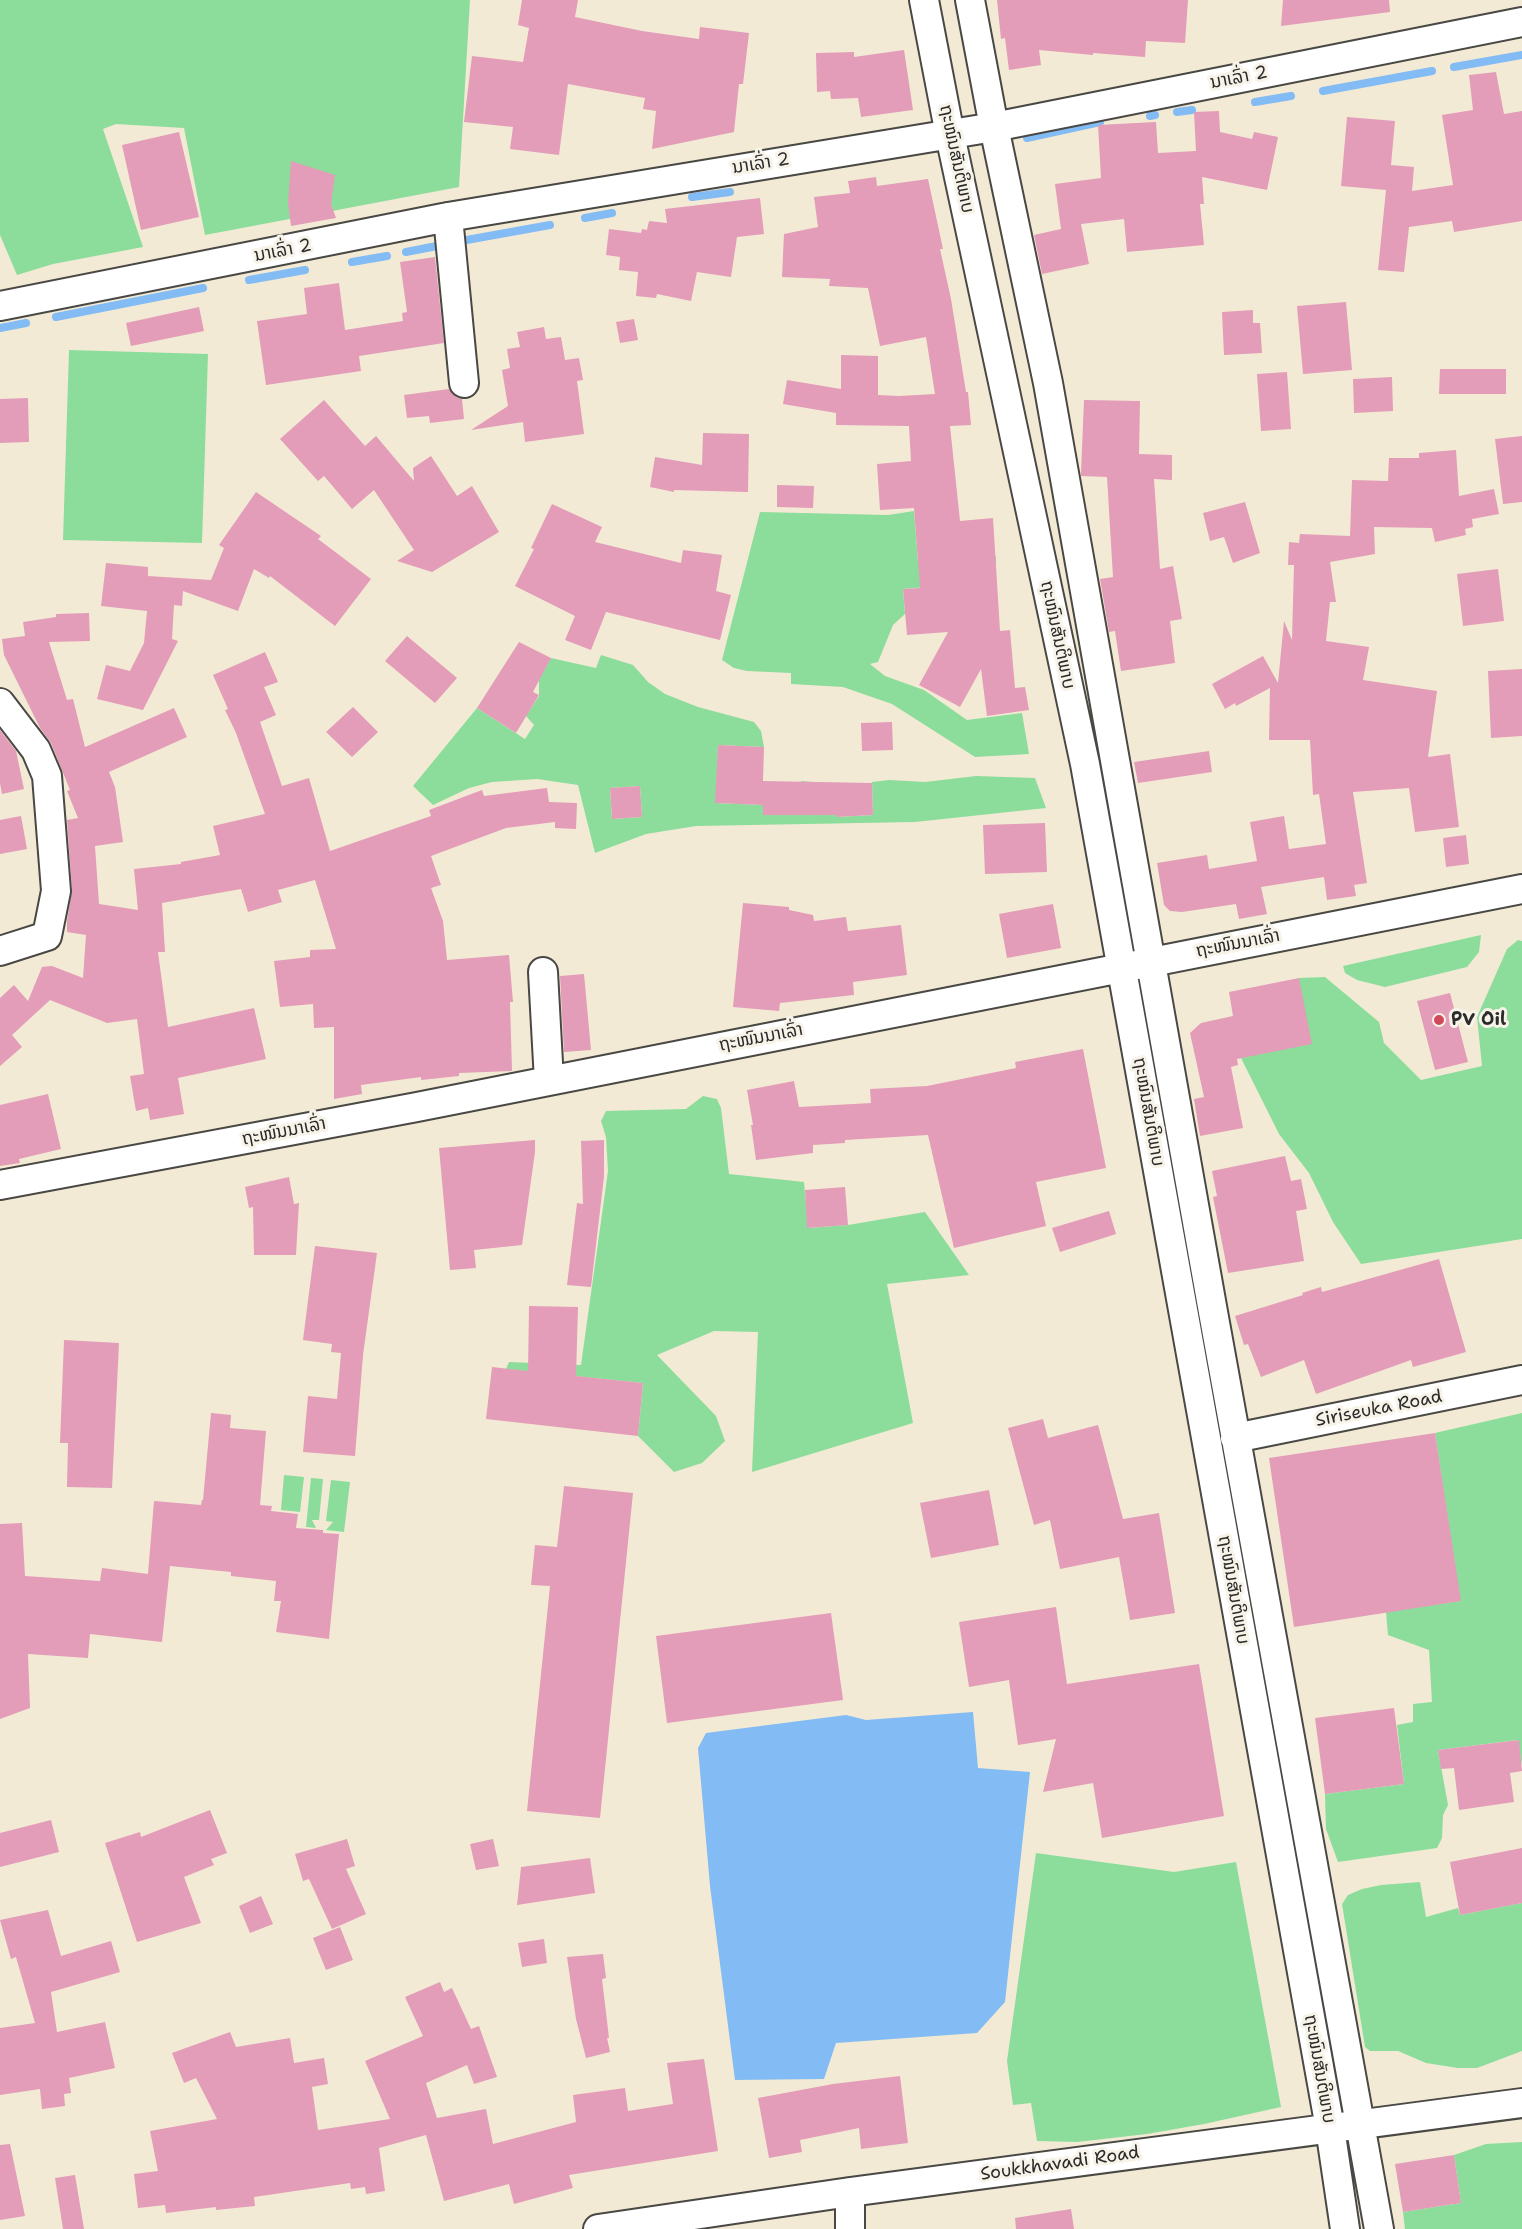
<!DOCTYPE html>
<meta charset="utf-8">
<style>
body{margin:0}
canvas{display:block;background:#f2ead4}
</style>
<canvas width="1522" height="2229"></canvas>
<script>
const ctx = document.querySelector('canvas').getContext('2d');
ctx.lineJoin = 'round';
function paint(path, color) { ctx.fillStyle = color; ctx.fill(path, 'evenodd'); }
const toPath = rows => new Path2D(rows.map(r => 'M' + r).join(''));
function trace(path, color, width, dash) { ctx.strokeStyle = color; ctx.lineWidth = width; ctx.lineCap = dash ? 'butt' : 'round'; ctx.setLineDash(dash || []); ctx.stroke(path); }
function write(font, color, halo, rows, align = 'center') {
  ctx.font = font + ' "Shantell Sans","Noto Sans Lao",sans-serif'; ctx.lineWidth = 6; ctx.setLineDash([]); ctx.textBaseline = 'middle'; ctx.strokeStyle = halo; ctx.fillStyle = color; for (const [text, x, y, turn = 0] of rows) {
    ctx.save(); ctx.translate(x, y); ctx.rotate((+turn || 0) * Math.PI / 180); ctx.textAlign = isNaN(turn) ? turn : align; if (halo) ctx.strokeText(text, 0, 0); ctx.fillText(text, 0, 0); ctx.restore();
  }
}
paint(toPath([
 [0,0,470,0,459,187,205,235,184,128,116,124,103,129,143,247,53,264,17,275,0,235],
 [69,350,208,354,202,543,63,540],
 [914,511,918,561,996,556,996,582,903,589,905,614,893,625,878,662,870,664,885,676,924,690,967,720,1022,713,1029,754,975,757,892,704,843,687,791,684,791,673,747,671,734,668,722,660,760,512,888,515],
 [601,655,633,665,648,682,665,694,698,707,754,722,761,731,764,747,718,745,716,803,762,805,763,781,801,815,801,781,834,784,836,817,873,815,872,782,889,780,925,782,976,776,1035,778,1046,808,915,822,696,826,646,834,595,853,578,785,537,779,492,782,469,788,433,805,413,786,477,708,525,739,534,725,526,716,539,696,539,679,551,658,596,668],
 [640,786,642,817,612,819,610,788],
 [1481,935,1479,952,1467,967,1385,987,1357,980,1345,973,1343,966],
 [1518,940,1522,941,1522,1239,1361,1264,1333,1222,1309,1173,1279,1134,1241,1058,1299,978,1325,977,1379,1022,1384,1043,1421,1080,1482,1066,1477,1017,1507,949],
 [703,1096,717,1099,721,1108,729,1174,804,1182,808,1228,848,1225,925,1212,969,1275,887,1284,913,1423,752,1472,758,1332,714,1331,657,1355,716,1416,725,1441,702,1463,674,1472,638,1436,643,1383,506,1369,509,1362,581,1365,608,1171,606,1137,601,1121,606,1111,686,1109],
 [1522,1413,1522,1766,1518,1740,1438,1750,1448,1805,1443,1815,1442,1838,1437,1848,1338,1862,1326,1829,1325,1794,1404,1784,1397,1725,1413,1722,1413,1704,1432,1702,1429,1650,1388,1635,1386,1612,1460,1601,1435,1433],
 [284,1475,304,1477,300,1512,281,1510],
 [311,1478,323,1479,319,1520,312,1520,316,1528,306,1527],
 [331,1480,350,1482,344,1532,326,1530,333,1522,326,1521],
 [1036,1853,1174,1872,1236,1862,1281,2107,1204,2124,1147,2134,1077,2142,1037,2141,1031,2103,1013,2105,1007,2061],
 [1420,1882,1426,1917,1458,1908,1460,1915,1522,1903,1522,2051,1477,2068,1458,2068,1426,2063,1398,2051,1370,2051,1365,2047,1342,1904,1348,1895,1362,1889,1381,1885],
 [1522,2142,1522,2229,1405,2229,1403,2212,1461,2203,1454,2155,1486,2144]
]), '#8cdd9c');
paint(toPath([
 [973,1712,978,1768,1030,1772,1005,2002,977,2033,836,2043,824,2079,735,2080,710,1886,698,1748,706,1733,846,1715,866,1720]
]), '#83bcf4');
trace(toPath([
 [1454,67,1522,55],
 [1323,91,1432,71],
 [1255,102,1291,96],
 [1177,112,1192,110],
 [1150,116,1155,115],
 [1027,138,1100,122],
 [692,197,730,192],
 [585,218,612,213],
 [461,241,550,225],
 [406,252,442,245],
 [352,262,387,256],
 [249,280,305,270],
 [56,317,203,288],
 [0,328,26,323]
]), '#83bcf4', 8);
paint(toPath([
 [522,0,578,0,575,17,642,31,699,39,700,27,749,33,743,84,739,84,734,132,652,149,656,111,643,109,645,98,568,84,559,155,510,149,513,127,464,122,472,56,523,62,529,28,518,25],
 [997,0,1188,0,1185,43,1146,41,1145,57,1093,53,1093,55,1039,50,1041,65,1009,70,1005,38,1001,39],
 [1283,0,1389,0,1390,12,1281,26],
 [904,50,913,110,861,117,858,98,831,99,830,91,817,92,816,53,854,52,854,57],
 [1496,72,1504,114,1522,111,1522,221,1454,232,1452,221,1409,227,1404,272,1378,270,1386,190,1341,186,1347,117,1395,121,1391,165,1414,167,1412,191,1453,185,1442,115,1473,110,1469,75],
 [1219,111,1220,132,1252,139,1254,132,1278,137,1267,190,1202,177,1204,204,1200,204,1204,245,1127,252,1124,219,1081,224,1089,264,1042,274,1034,235,1061,229,1055,184,1101,178,1098,125,1156,122,1158,153,1196,151,1194,112],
 [179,132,199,217,141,230,122,145],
 [291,161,335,175,331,204,336,218,291,226,288,203],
 [876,177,877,186,928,179,943,249,940,249,951,299,966,392,968,392,971,425,950,426,960,521,993,518,1000,631,1010,630,1015,688,1025,687,1029,710,987,716,981,669,960,707,919,685,948,632,907,635,903,589,920,588,914,508,880,510,877,464,911,461,909,426,836,425,836,413,783,404,787,380,841,389,841,355,878,356,878,395,899,396,935,394,926,337,880,346,868,288,829,286,830,279,782,277,784,234,818,227,814,197,850,193,848,181],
 [760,198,764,234,737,237,731,277,697,272,691,301,657,294,656,298,636,296,638,272,619,270,620,257,606,255,609,229,641,233,642,229,647,230,649,221,667,223,665,209],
 [435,257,444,343,359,356,361,371,266,385,257,321,307,314,304,288,339,283,345,330,403,321,402,313,407,312,400,262],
 [1346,302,1352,370,1303,374,1297,306],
 [199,307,204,331,131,346,126,323],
 [1253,310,1253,323,1260,323,1262,353,1224,355,1222,312],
 [634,319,638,340,620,343,616,322],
 [544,327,546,339,561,337,565,360,579,358,583,380,577,381,584,434,525,442,523,422,471,430,508,406,502,370,510,368,507,349,520,347,517,332],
 [1440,369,1506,369,1506,394,1439,394],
 [1287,372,1291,429,1261,431,1257,374],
 [1392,377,1393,411,1354,413,1353,379],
 [449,389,457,398,462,399,464,419,430,423,429,416,407,418,404,395],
 [28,398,29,442,0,443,0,399],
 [324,400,365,446,376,436,414,481,413,468,431,456,457,496,472,486,499,532,432,572,397,561,414,550,374,490,352,509,324,476,318,481,280,439],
 [1084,400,1140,401,1139,454,1172,455,1172,480,1154,479,1160,569,1173,566,1182,619,1170,621,1175,663,1121,671,1115,631,1109,632,1100,579,1113,577,1107,477,1081,476,1081,473],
 [703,433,749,434,748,492,674,490,674,492,650,487,655,457,702,465],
 [1522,436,1522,502,1503,504,1495,439],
 [1456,450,1459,496,1494,489,1499,514,1472,519,1473,527,1465,529,1466,535,1435,542,1432,528,1374,527,1375,554,1330,562,1336,602,1330,602,1326,641,1369,647,1363,680,1437,691,1428,757,1450,754,1459,827,1415,832,1409,788,1353,792,1367,883,1354,885,1356,896,1327,900,1324,877,1261,887,1267,914,1239,919,1236,904,1182,912,1170,911,1164,905,1157,863,1207,855,1209,869,1257,861,1250,822,1284,816,1289,849,1326,844,1319,794,1313,795,1310,740,1269,740,1270,688,1236,706,1235,703,1225,709,1212,684,1263,656,1278,683,1284,621,1292,640,1294,565,1288,565,1289,542,1299,543,1300,534,1350,536,1352,480,1388,481,1389,458,1419,458,1419,453],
 [777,485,814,486,813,508,777,507],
 [256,492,321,536,318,539,371,579,335,626,270,576,269,578,254,569,238,611,183,591,182,606,174,605,172,639,178,641,143,710,97,699,106,665,130,671,144,643,147,611,101,606,106,563,148,567,148,576,211,580,224,548,219,545],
 [1245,502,1260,553,1233,563,1224,537,1210,541,1203,513],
 [552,504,602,527,595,542,681,563,683,550,722,555,716,591,731,595,720,640,606,612,591,650,565,640,575,616,515,586,534,549,531,548],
 [1498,569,1504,621,1463,626,1457,574],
 [89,613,90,641,49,642,67,700,73,699,85,747,174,708,187,737,109,772,115,787,123,842,95,846,99,904,138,910,134,869,181,864,181,862,220,855,213,826,265,814,236,733,225,710,228,709,213,675,265,652,278,682,264,687,276,715,260,722,282,786,309,778,330,851,431,816,429,810,482,790,484,796,547,788,549,802,577,803,576,829,555,828,555,822,506,828,431,856,441,885,431,888,443,921,447,960,509,955,513,1002,510,1002,512,1071,459,1073,459,1076,421,1080,421,1077,361,1085,362,1094,334,1099,334,1027,314,1028,313,1004,280,1007,274,961,310,957,310,950,336,949,315,880,278,890,282,902,248,912,241,889,162,903,165,952,158,952,168,1027,254,1008,266,1059,178,1078,184,1114,150,1120,148,1108,136,1111,130,1076,144,1074,137,1019,107,1023,50,1000,12,1035,22,1047,0,1066,0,998,14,985,28,1001,42,967,52,966,83,978,86,935,67,932,67,921,72,890,67,820,78,818,67,791,70,790,51,743,40,728,4,655,2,639,25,636,23,622,56,617,56,614],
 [407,636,457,678,435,703,385,661],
 [519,642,551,658,533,692,539,695,516,733,477,708],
 [1522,669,1522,736,1491,738,1488,671],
 [353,707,378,732,352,757,326,732],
 [892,722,893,750,862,751,861,723],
 [0,730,16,751,24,789,2,794,0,783],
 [718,745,764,747,763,781,872,783,873,815,836,817,836,815,763,815,763,805,715,803],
 [1209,751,1212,772,1138,783,1134,762],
 [640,786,642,817,612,819,610,788],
 [21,816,27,849,0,854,0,820],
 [1045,823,1047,872,985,874,983,825],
 [1466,835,1469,864,1446,867,1443,838],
 [743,903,789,907,789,910,813,915,814,921,846,917,848,931,901,925,907,975,853,982,854,995,780,1003,779,1011,733,1007],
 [1053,904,1061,948,1007,958,999,914],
 [584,974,591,1050,564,1052,560,976],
 [1299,978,1312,1044,1237,1059,1238,1065,1231,1067,1243,1128,1200,1136,1194,1099,1204,1097,1190,1033,1201,1023,1233,1016,1229,992],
 [1450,993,1468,1062,1435,1070,1417,1001],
 [1083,1049,1106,1168,1036,1182,1046,1226,954,1248,928,1135,845,1140,845,1143,813,1145,813,1153,756,1160,751,1125,753,1125,747,1090,794,1081,799,1107,871,1103,870,1089,927,1086,1016,1068,1015,1062],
 [48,1094,61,1149,19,1159,20,1163,0,1166,0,1105],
 [535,1140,535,1152,522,1245,474,1250,476,1268,450,1270,439,1148],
 [604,1140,604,1177,591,1287,567,1285,577,1203,583,1204,581,1141],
 [1285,1156,1291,1181,1301,1179,1307,1209,1296,1211,1304,1261,1228,1273,1213,1197,1217,1196,1212,1171],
 [289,1177,294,1204,299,1203,296,1255,254,1255,253,1207,249,1208,245,1187],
 [845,1187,848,1225,807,1228,805,1190],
 [1109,1211,1116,1234,1060,1252,1052,1228],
 [315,1246,377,1253,363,1355,355,1456,303,1452,308,1396,337,1399,341,1353,331,1352,332,1344,303,1340],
 [1439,1259,1466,1352,1413,1367,1411,1360,1316,1394,1304,1360,1261,1377,1248,1344,1244,1345,1235,1316,1303,1295,1302,1293,1321,1287,1322,1292],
 [529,1306,578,1307,576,1376,643,1383,638,1436,486,1419,492,1367,528,1371],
 [64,1340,119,1343,112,1488,67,1487,68,1443,60,1443],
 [211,1413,231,1415,230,1428,266,1431,260,1505,272,1506,271,1511,298,1514,296,1528,323,1530,323,1533,339,1534,329,1639,276,1632,281,1601,274,1601,276,1581,231,1576,231,1572,170,1566,162,1642,90,1634,88,1658,28,1654,30,1708,0,1719,0,1524,22,1523,25,1576,100,1581,102,1568,148,1574,154,1501,201,1505,202,1500,203,1500],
 [1043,1419,1048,1438,1098,1425,1123,1519,1159,1513,1175,1613,1130,1620,1119,1557,1060,1569,1050,1520,1034,1525,1008,1428],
 [1435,1433,1461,1601,1294,1627,1269,1458],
 [564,1486,633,1493,600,1818,527,1811,550,1586,531,1585,535,1545,557,1547],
 [989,1490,999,1545,931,1558,920,1503],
 [1056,1607,1067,1684,1199,1664,1224,1816,1102,1838,1093,1783,1043,1792,1056,1739,1018,1745,1009,1680,969,1687,959,1622],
 [831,1613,843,1700,667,1723,656,1636],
 [1394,1708,1404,1784,1325,1794,1315,1718],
 [1519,1740,1522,1771,1510,1773,1514,1802,1459,1810,1454,1768,1441,1769,1438,1750],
 [210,1810,227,1853,211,1859,214,1865,184,1877,201,1923,137,1942,105,1843,140,1832,141,1837],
 [51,1820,59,1852,0,1867,0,1833],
 [347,1839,355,1866,346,1869,366,1914,332,1929,309,1879,303,1881,295,1854],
 [493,1839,499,1866,476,1870,470,1844],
 [1522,1848,1522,1903,1460,1915,1450,1862],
 [590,1858,595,1893,517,1905,521,1867],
 [261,1896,273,1924,250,1933,239,1906],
 [48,1910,61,1956,111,1941,120,1972,51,1992,57,2032,105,2022,115,2068,69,2078,71,2093,64,2094,65,2106,42,2109,40,2089,0,2095,0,2028,35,2023,16,1957,11,1959,0,1920],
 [340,1927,353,1960,326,1970,313,1938],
 [544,1939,547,1963,522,1967,518,1943],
 [603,1954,606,1978,602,1979,609,2038,607,2038,610,2052,586,2058,576,2019,567,1957],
 [440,1982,444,1992,452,1988,471,2029,479,2026,497,2077,474,2084,467,2065,426,2083,437,2118,486,2109,493,2144,576,2122,573,2095,625,2088,628,2111,673,2104,667,2063,704,2059,718,2151,569,2175,573,2188,514,2204,509,2184,444,2201,426,2135,379,2148,385,2191,366,2194,365,2187,351,2189,350,2183,254,2197,255,2206,216,2210,216,2207,166,2213,165,2205,138,2208,134,2174,158,2171,150,2131,217,2119,196,2078,184,2083,172,2053,230,2032,236,2047,290,2038,294,2063,324,2058,328,2084,312,2087,318,2130,390,2119,365,2061,423,2036,405,1997],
 [900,2076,908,2143,861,2149,859,2128,800,2140,802,2152,769,2158,758,2098,833,2084],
 [10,2144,25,2216,0,2220,0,2145],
 [1454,2155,1461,2203,1403,2212,1395,2164],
 [75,2175,84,2229,63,2229,55,2178],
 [1071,2209,1074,2229,1016,2229,1015,2218]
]), '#e39db8');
const minor = toPath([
 [924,0,950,135,1085,764,1330,2128,1345,2229],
 [970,0,994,127,1048,383,1213,1312,1379,2229],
 [448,217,464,383],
 [0,306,448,217,994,127,1522,22],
 [0,703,36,750,47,776,56,891,47,936,0,951],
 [543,972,549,1081],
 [0,1185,417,1107,1522,889],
 [1235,1438,1522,1380],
 [850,2192,850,2229],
 [598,2229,850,2192,1522,2103]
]);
trace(minor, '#494844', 32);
trace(minor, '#fff', 28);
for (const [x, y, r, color] of [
 [1439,1020,6,"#d1495b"]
]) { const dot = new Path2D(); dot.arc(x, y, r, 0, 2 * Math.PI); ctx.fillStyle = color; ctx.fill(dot); trace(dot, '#f7f3e8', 2); }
write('18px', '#2b2b2b', '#f7f3e8', [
 ["ນາເລົ່າ 2",1239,78,-11],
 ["ຖະໜົນສັນຕິພາບ",956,159,78],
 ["ນາເລົ່າ 2",761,164,-9],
 ["ນາເລົ່າ 2",283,251,-11],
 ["ຖະໜົນສັນຕິພາບ",1057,635,78],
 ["ຖະໜົນນາເລົ່າ",1238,944,-11],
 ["ຖະໜົນນາເລົ່າ",761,1038,-11],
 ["ຖະໜົນສັນຕິພາບ",1148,1112,80],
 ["ຖະໜົນນາເລົ່າ",284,1132,-11],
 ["Siriseuka Road",1379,1409,-11],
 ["ຖະໜົນສັນຕິພາບ",1233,1590,80],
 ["ຖະໜົນສັນຕິພາບ",1319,2069,80],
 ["Soukkhavadi Road",1060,2164,-8]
]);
write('bold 18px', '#2b2b2b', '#f7f3e8', [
 ["PV Oil",1451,1020]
], 'left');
</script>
